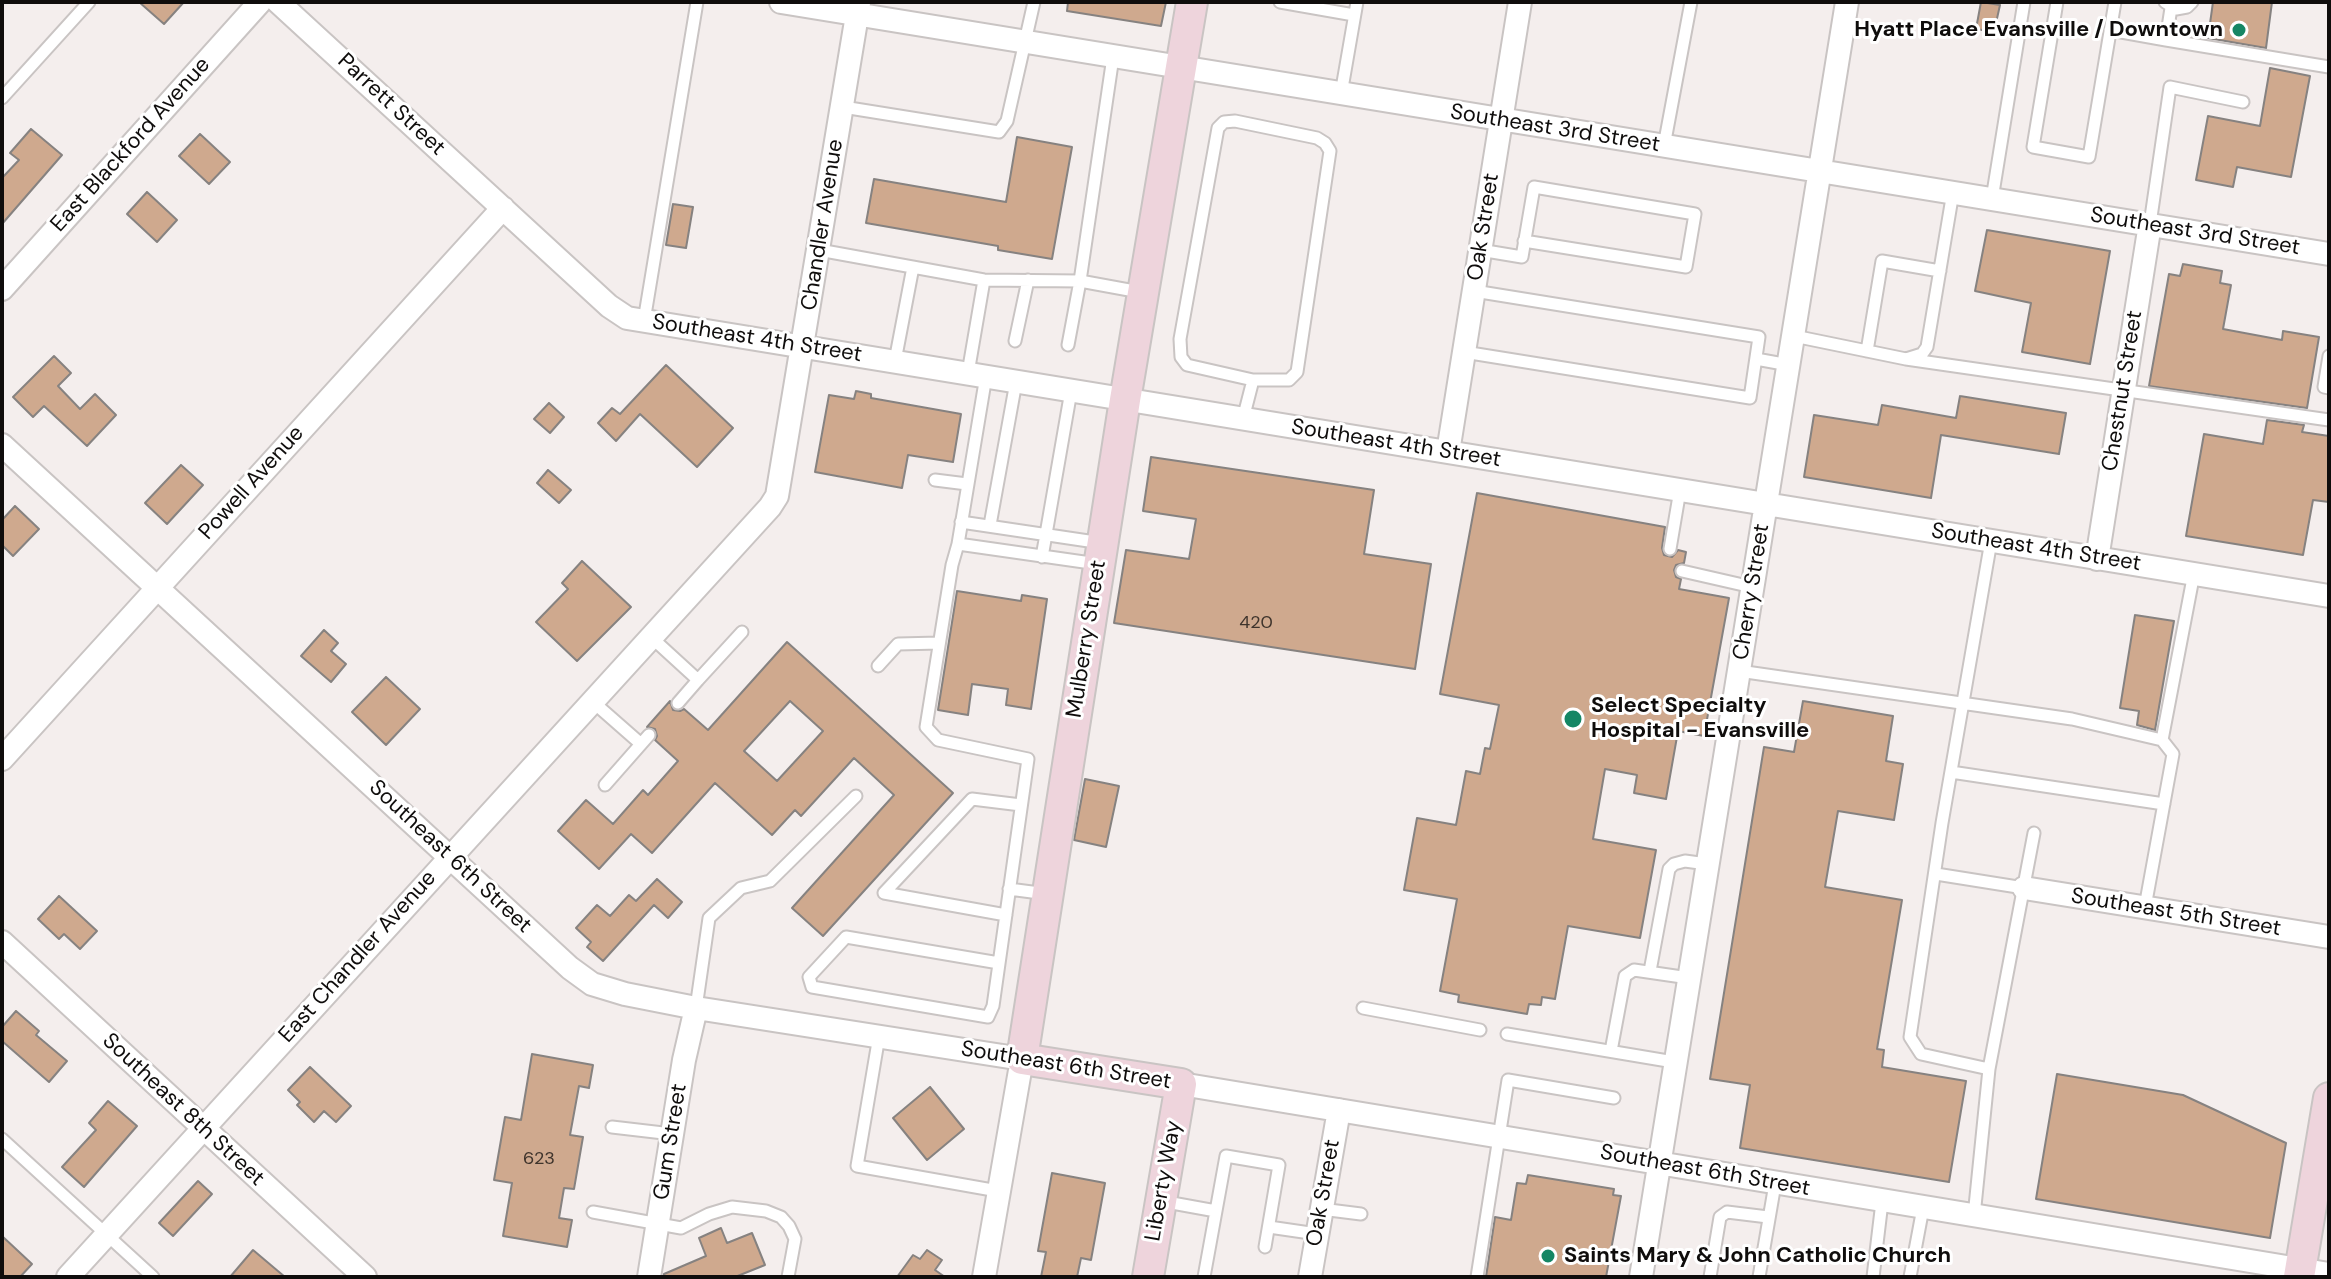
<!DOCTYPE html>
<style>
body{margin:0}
#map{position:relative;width:2331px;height:1279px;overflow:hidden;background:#f4eeed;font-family:"DM Sans",sans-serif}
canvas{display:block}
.frame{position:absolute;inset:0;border:4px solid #0f0d0c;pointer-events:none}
</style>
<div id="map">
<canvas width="2331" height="1279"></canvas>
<div class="frame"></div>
</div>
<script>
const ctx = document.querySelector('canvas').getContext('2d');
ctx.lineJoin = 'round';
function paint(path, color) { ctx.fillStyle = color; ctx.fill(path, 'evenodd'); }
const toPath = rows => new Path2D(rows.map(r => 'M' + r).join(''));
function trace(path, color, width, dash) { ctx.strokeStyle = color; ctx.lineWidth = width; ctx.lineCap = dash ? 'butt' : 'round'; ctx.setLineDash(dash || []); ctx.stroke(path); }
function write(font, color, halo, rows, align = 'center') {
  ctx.font = font + ' "DM Sans",sans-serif'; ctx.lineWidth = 6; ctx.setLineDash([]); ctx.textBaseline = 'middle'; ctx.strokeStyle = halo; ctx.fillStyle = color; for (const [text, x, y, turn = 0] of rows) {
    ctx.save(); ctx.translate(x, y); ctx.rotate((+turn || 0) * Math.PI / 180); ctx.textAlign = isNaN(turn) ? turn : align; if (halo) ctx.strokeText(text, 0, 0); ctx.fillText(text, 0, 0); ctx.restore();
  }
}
const building = toPath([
 [139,2,184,2,164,24,139,2],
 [1068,2,1166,2,1161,26,1067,11,1068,2],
 [1981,2,2000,5,1994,32,1976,29,1981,2],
 [2213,2,2272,2,2266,48,2208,38,2213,2],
 [2270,68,2310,76,2291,177,2237,167,2233,187,2196,180,2208,116,2260,126,2270,68],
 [31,129,62,155,2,224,2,178,19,160,10,153,31,129],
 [200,134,230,162,209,184,179,156,200,134],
 [1017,137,1072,147,1052,259,998,250,998,246,866,223,874,179,1006,202,1017,137],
 [147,192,177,220,157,242,127,214,147,192],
 [673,204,693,207,686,248,666,245,673,204],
 [1987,230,2110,251,2090,364,2022,352,2031,303,1975,291,1987,230],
 [2183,264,2222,271,2220,283,2231,285,2223,329,2282,340,2283,331,2319,337,2307,408,2149,386,2169,274,2180,276,2183,264],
 [54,356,71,373,58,386,80,409,95,394,116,415,87,446,44,406,33,417,13,397,54,356],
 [666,365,733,428,697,467,640,414,616,441,598,423,612,408,620,414,666,365],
 [856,391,871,394,871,398,961,414,953,462,908,455,902,488,815,472,829,395,854,399,856,391],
 [1960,396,2066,413,2059,454,1941,435,1931,498,1804,477,1814,415,1878,425,1882,405,1956,418,1960,396],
 [549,403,564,417,550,433,534,419,549,403],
 [2267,420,2304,425,2302,432,2329,436,2329,502,2313,500,2303,555,2186,536,2204,434,2263,444,2267,420],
 [1151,457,1374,490,1364,554,1431,564,1415,669,1114,623,1126,550,1189,559,1196,519,1143,511,1151,457],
 [181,465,203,485,167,524,145,503,181,465],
 [548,470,571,490,559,503,537,483,548,470],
 [1477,493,1665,527,1662,548,1664,555,1672,557,1678,550,1686,552,1684,563,1676,565,1674,570,1676,577,1681,579,1679,589,1729,598,1704,736,1678,731,1666,799,1634,793,1637,775,1605,769,1593,839,1656,850,1640,938,1568,926,1555,999,1542,997,1541,1005,1529,1004,1527,1014,1458,1002,1459,995,1440,991,1457,899,1404,890,1417,818,1456,825,1466,771,1480,774,1485,748,1490,749,1499,705,1440,694,1477,493],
 [15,506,39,529,13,556,2,545,2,520,15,506],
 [582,561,631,607,577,661,536,622,568,589,562,583,582,561],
 [957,591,1021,601,1022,595,1047,599,1031,709,1006,705,1008,689,972,684,968,715,938,710,957,591],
 [2135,615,2174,621,2155,730,2137,725,2139,711,2120,708,2135,615],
 [324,630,338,643,331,651,346,664,331,682,301,656,324,630],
 [787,642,953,793,823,936,792,908,894,795,854,758,801,816,795,810,772,835,715,783,652,853,631,834,599,869,558,831,586,800,613,824,643,790,648,795,678,761,655,740,657,736,655,729,647,727,670,701,673,710,680,711,684,709,708,730,787,642],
 [790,701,823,731,777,781,744,751,790,701],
 [386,677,420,709,386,745,352,712,386,677],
 [1803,701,1893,716,1886,761,1903,764,1894,820,1838,811,1825,887,1902,900,1877,1049,1884,1050,1882,1067,1966,1081,1949,1182,1740,1148,1750,1085,1710,1079,1764,747,1794,752,1803,701],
 [1085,779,1119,786,1106,847,1074,840,1085,779],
 [657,879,682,902,668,918,654,905,603,961,587,947,591,942,576,928,597,905,610,916,629,895,636,901,657,879],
 [59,896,97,931,80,949,64,934,59,939,38,919,59,896],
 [16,1011,39,1031,36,1035,67,1061,49,1082,2,1041,2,1027,16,1011],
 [532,1054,593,1065,589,1088,579,1086,570,1135,583,1137,574,1189,564,1188,559,1218,572,1220,567,1247,503,1236,512,1183,494,1180,505,1117,521,1120,532,1054],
 [310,1067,351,1106,336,1122,324,1111,314,1122,297,1105,300,1102,288,1090,310,1067],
 [2057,1074,2183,1095,2286,1143,2270,1238,2036,1199,2057,1074],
 [930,1087,964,1129,927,1160,893,1118,930,1087],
 [108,1101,137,1126,84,1187,62,1167,96,1130,89,1123,108,1101],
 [1052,1173,1105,1183,1091,1260,1081,1258,1077,1277,1041,1277,1046,1252,1038,1251,1052,1173],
 [1528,1175,1614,1189,1613,1195,1621,1196,1606,1277,1486,1277,1495,1217,1511,1220,1517,1183,1526,1184,1528,1175],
 [198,1181,212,1194,173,1236,159,1223,198,1181],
 [721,1228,727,1243,752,1233,765,1265,735,1277,663,1277,664,1274,706,1256,699,1238,721,1228],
 [2,1236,32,1264,20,1277,2,1277,2,1236],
 [253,1250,285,1277,230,1277,253,1250],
 [927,1250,942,1260,935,1270,945,1277,897,1277,913,1255,920,1259,927,1250]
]);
paint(building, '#cfa98e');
trace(building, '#868280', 2);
const lane = toPath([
 [1280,2,1354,15],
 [2057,2,2033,147,2089,157,2115,2],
 [2165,2,2176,9,2187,7,2192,2],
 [2110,30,2166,40,2171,8],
 [2166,40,2329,67],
 [1113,57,1080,281,1140,292],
 [1341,94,1357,2],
 [2,98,89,2],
 [843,107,999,132,1007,121,1034,2],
 [1664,146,1691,2],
 [1992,199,2024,2],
 [2150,224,2170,87,2243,102],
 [819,250,984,280,1080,281,1068,345],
 [1480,250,1522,257,1534,187,1695,214,1686,267,1524,241],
 [644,321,697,2],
 [1794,336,1906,359,1922,354,1927,347,1953,192],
 [1015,341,1028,280],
 [1867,351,1882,261,1940,271],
 [1464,352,1750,398,1759,337,1474,291],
 [2329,356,2324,387,2329,388],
 [1756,359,1789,365],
 [1906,359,2329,420],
 [895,361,913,267],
 [968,373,984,280],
 [986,376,958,544,1098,564],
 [1243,419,1253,380,1187,365,1181,357,1180,339,1218,128,1224,122,1235,121,1317,138,1325,143,1330,151,1297,372,1289,380,1253,380],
 [935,480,967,484],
 [961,522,1102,543],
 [990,525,1016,382],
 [958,544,952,565,926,727,938,740,1028,759,993,1006,988,1017,812,987,809,977,846,937,999,963],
 [1670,549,1680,490],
 [1042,557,1071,391],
 [1682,571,1752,587],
 [651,637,698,680,742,632],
 [878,666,898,644,939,643],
 [1739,671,2072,719,2162,740,2173,754,2145,907],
 [592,701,641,744],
 [678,703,698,680],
 [2162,740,2194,573],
 [1951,772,2164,804],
 [605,785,649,735],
 [1936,874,2024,888],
 [1009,889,1047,894],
 [1006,915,884,893,972,799,1021,805],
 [1650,971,1669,869,1674,864,1685,861,1707,864],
 [696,1008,709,918,741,888,770,881,856,796],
 [1363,1008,1480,1030],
 [1507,1034,1674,1062],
 [879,1036,857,1166,998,1191],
 [1611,1051,1625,976,1634,970,1689,978],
 [1989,1069,2034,833],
 [612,1127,672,1134],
 [2,1139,153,1277],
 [1161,1201,1216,1211],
 [1321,1209,1361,1214],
 [593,1212,681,1228,709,1214,732,1207,766,1211,781,1217,789,1226,795,1239,788,1277],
 [1974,1216,1989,1069,1921,1054,1910,1037,1942,823,1991,541],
 [1269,1227,1317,1234],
 [1204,1277,1226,1156,1279,1165,1265,1247],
 [1477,1277,1508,1080,1614,1098],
 [1710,1277,1720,1217,1727,1212,1768,1217],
 [1759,1277,1775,1184],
 [1873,1277,1882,1202],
 [1910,1277,1923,1208]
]);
const street = toPath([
 [278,2,609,306,627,318,2329,596],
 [781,2,2329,254],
 [2,289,260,2],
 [2,445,570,968,592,984,625,994,696,1008,1022,1059,984,1277],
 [1448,452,1520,2],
 [2097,559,2150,224],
 [2,759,503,208],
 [2024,888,2329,937],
 [2,942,365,1277],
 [1181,1084,2329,1274],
 [68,1277,770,507,777,496,859,3],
 [649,1277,684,1060,696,1008],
 [1310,1277,1339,1110],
 [1641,1277,1847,2]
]);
const secondary = toPath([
 [1148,1277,1181,1084,1022,1059,1125,400,1192,2],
 [2299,1277,2329,1098]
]);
trace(lane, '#c9c4c3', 15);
trace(street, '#c9c4c3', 26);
trace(secondary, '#c9c4c3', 34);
trace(lane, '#fff', 11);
trace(street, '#fff', 22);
trace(secondary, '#eed4dc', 30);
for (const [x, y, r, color] of [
 [2239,30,8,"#158664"],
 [1573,719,10,"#158664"],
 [1548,1256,8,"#158664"]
]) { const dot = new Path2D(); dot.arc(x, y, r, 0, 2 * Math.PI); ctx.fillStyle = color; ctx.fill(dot); trace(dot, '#fff', 3); }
write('18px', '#3f342c', null, [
 ["420",1256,623],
 ["623",539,1159]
]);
write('bold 22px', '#0f0d0c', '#fff', [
 ["Hyatt Place Evansville / Downtown",2223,30,"right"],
 ["Select Specialty",1591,706],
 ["Hospital - Evansville",1591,731],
 ["Saints Mary & John Catholic Church",1564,1256]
], 'left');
write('22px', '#0f0d0c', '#fff', [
 ["Parrett Street",391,105,43],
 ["Southeast 3rd Street",1555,129,9],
 ["East Blackford Avenue",131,145,-48],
 ["Chandler Avenue",823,225,-81],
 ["Oak Street",1484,227,-81],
 ["Southeast 3rd Street",2195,232,9],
 ["Southeast 4th Street",757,339,9],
 ["Chestnut Street",2123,391,-81],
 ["Southeast 4th Street",1396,444,9],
 ["Powell Avenue",252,483,-48],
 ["Southeast 4th Street",2036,548,9],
 ["Cherry Street",1752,592,-81],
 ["Mulberry Street",1087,639,-81],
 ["Southeast 6th Street",450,857,43],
 ["Southeast 5th Street",2176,913,9],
 ["East Chandler Avenue",358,957,-48],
 ["Southeast 6th Street",1066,1066,9],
 ["Southeast 8th Street",183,1110,43],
 ["Gum Street",671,1142,-81],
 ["Southeast 6th Street",1705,1171,10],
 ["Liberty Way",1164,1181,-80],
 ["Oak Street",1324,1193,-80]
]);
</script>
